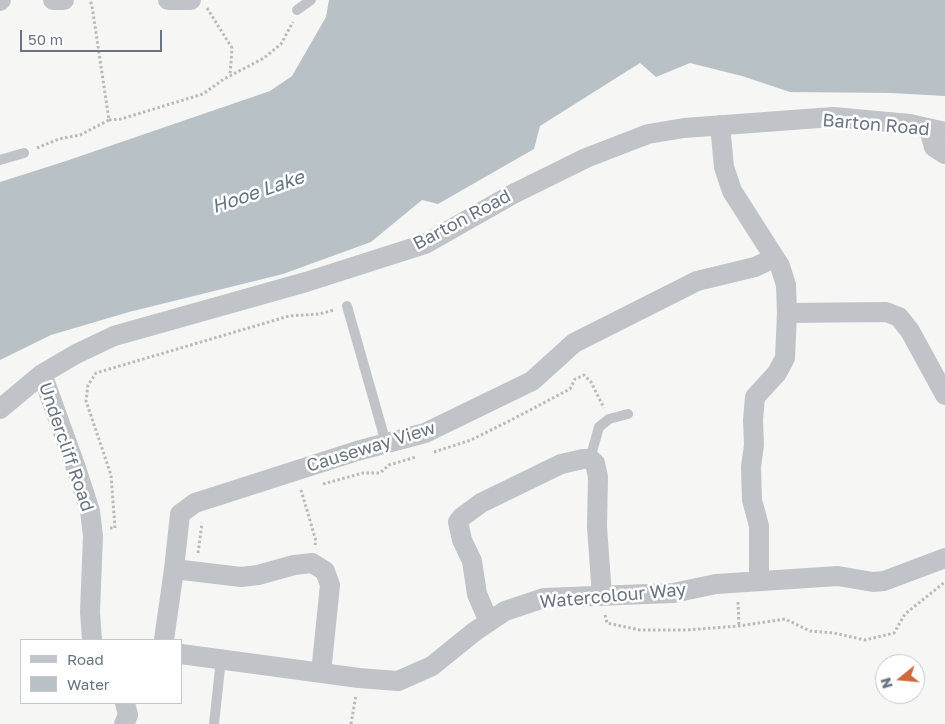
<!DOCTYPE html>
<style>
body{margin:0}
#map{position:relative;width:945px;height:724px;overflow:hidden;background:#f6f7f4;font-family:"Golos Text",sans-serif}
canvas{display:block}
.legend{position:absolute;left:20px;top:639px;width:162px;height:65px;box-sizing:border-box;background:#fff;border:1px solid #c3c8cd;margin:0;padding:6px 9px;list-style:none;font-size:15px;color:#697581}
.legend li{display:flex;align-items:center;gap:10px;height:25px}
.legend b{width:25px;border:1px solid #c3c8cd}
.north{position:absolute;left:875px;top:654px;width:50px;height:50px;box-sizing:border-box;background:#fff;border:1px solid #c3c8cd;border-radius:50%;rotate:253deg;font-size:14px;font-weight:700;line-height:20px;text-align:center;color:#697581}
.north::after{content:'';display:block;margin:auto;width:18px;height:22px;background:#ce693d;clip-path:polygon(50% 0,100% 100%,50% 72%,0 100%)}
.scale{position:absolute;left:20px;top:30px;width:142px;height:22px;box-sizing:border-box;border:2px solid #697581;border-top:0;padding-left:6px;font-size:15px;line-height:18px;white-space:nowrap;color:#697581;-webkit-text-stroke:4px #fff;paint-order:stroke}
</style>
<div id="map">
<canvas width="945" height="724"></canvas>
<ul class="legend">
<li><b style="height:6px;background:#c0c3c7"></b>Road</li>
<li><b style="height:14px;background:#b8c1c6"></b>Water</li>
</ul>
<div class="north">N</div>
<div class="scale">50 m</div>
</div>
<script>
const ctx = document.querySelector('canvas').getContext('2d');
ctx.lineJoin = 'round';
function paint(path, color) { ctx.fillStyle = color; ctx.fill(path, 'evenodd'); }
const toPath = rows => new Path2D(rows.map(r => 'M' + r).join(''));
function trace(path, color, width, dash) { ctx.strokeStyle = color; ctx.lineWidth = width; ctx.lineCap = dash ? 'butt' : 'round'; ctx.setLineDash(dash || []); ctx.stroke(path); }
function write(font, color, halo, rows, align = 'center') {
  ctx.font = font + ' "Golos Text",sans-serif'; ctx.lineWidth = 5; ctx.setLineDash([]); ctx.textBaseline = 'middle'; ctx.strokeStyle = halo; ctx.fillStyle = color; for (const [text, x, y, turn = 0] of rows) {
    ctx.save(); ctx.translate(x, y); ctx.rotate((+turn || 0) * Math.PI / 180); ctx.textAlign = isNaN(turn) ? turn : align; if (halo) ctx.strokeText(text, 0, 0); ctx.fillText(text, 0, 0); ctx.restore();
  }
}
paint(toPath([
 [329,0,945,0,945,96,891,93,790,92,742,76,690,63,656,77,640,63,540,126,534,149,438,204,422,200,371,242,283,274,129,312,51,335,0,360,0,182,66,161,270,91,292,76,326,17]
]), '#b8c1c6');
trace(toPath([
 [207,8,232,48,230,75],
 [109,120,121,119,203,94,224,79,264,58,281,44,293,22],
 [37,148,59,139,80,135,109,120,92,6,90,0],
 [434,452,471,440,513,419,570,389,575,379,584,375,591,382,604,408],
 [323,484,363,473,380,473,389,465,416,457],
 [301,490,316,541,315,545],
 [110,528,115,528,111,475,86,401,88,385,96,373,289,316,319,314,334,310],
 [198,553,202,523],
 [738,602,739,626],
 [605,615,607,623,640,630,686,630,739,626,785,619,810,631,834,633,865,640,894,633,905,614,945,582],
 [351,724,356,695]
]), '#b8bbbd', 3, [2.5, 2.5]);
trace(toPath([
 [297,10,311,0],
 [0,160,24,153],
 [347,306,386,443],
 [590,459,599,427,609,419,628,414],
 [214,724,221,659]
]), '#c0c3c7', 10);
trace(toPath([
 [53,0,64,0],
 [168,0,191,0],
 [0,1,1,0],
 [720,125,724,167,732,191,780,266,786,285,787,313,785,358,777,373,755,397,753,420,754,445,751,467,752,500,759,526,759,581],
 [929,129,934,147,945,154],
 [787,313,886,312,899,317,910,331,945,395],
 [42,374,76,468,90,511,93,536,90,612,92,640],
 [0,409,42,374,76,354,114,336,306,282,425,244,513,194,586,158,648,134,684,128,833,117,910,124,945,132],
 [174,569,241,577,258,575,294,565,312,563,325,571,330,585,321,673],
 [489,622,477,594,472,561,462,540,458,522,462,517,481,503,561,464,583,459,590,459,595,463,598,477,597,527,602,596],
 [164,640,174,569,180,514,195,503,357,451,425,433,532,381,574,343,697,281,755,267,774,258],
 [181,654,359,678,398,681,432,666,474,632,505,611,544,598,673,593,716,584,838,576,873,582,884,581,945,558],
 [124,724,128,715,125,703]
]), '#c0c3c7', 20);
write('18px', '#697581', '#fff', [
 ["Barton Road",876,125,5],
 ["Barton Road",462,220,-28],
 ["Undercliff Road",66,447,71],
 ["Causeway View",371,447,-17],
 ["Watercolour Way",613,596,-5]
]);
write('italic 19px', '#65757d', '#fff', [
 ["Hooe Lake",258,192,-19]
]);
</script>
